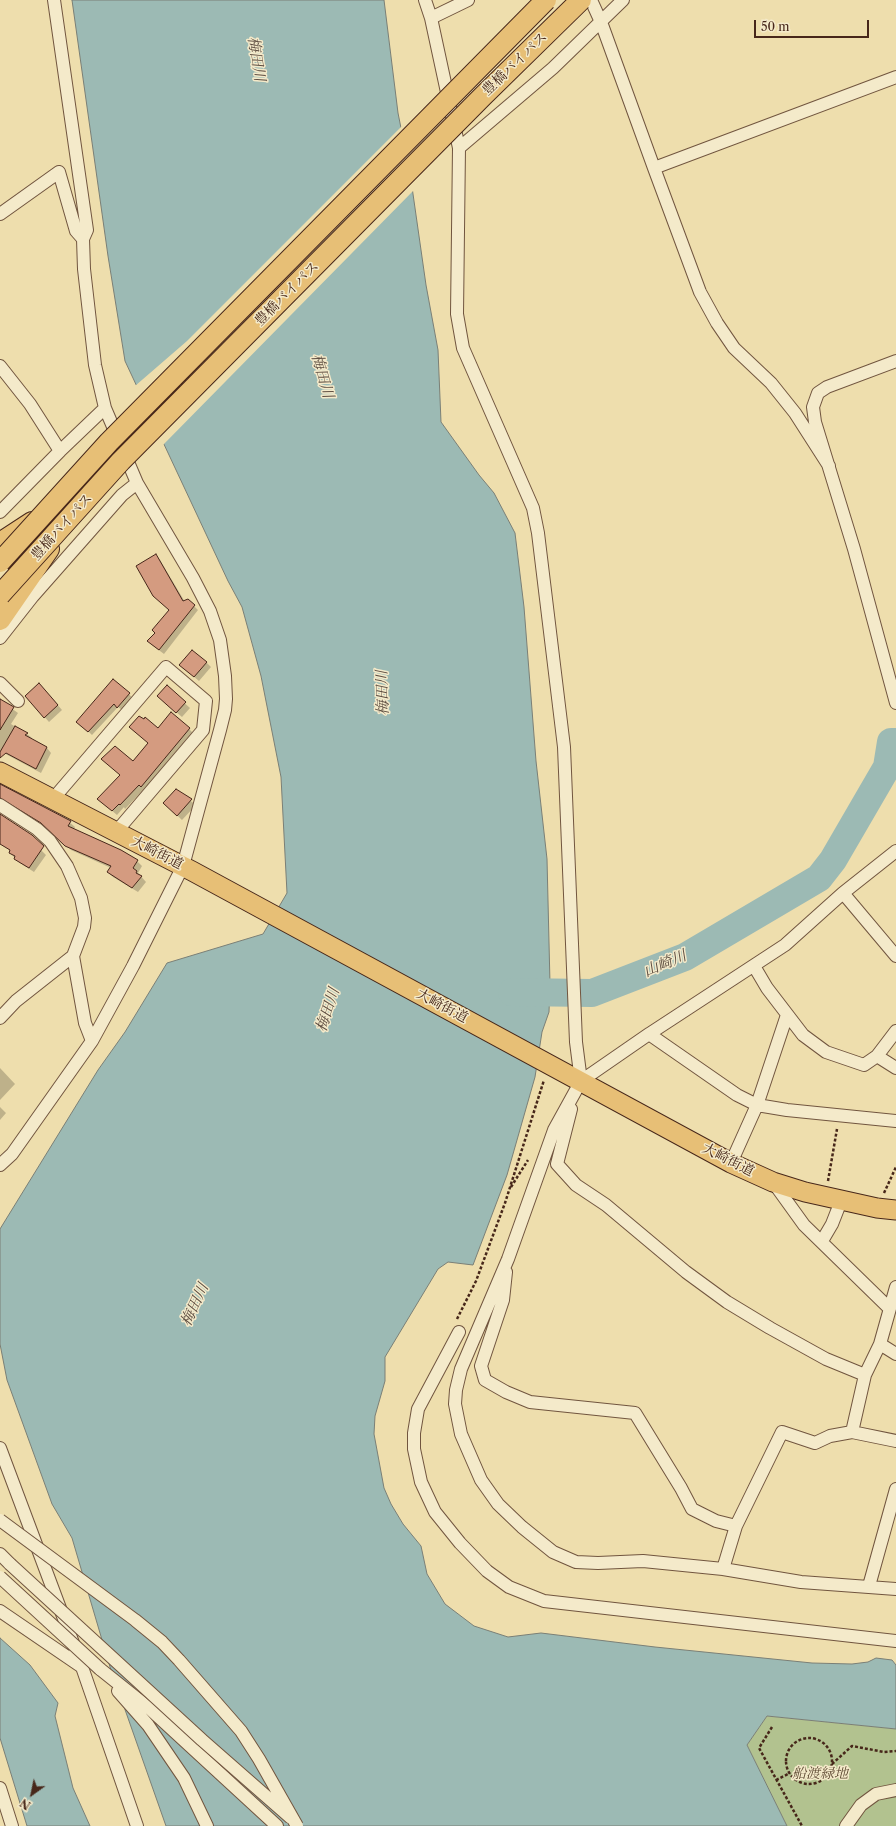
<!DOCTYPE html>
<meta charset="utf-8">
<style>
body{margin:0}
#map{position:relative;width:896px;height:1826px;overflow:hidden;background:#eedead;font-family:"Libre Caslon Text",serif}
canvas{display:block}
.north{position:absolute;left:12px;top:1774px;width:40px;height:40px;-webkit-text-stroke:3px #f4eaca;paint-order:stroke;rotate:213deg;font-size:11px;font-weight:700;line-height:16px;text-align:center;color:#47271a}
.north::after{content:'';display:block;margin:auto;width:14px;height:18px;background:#47271a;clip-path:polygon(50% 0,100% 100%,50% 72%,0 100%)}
.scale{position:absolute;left:754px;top:20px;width:115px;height:18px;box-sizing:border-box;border:2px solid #47271a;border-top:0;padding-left:5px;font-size:12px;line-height:14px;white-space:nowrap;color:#47271a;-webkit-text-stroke:3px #f4eaca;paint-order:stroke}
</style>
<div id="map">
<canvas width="896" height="1826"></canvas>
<div class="north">N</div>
<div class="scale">50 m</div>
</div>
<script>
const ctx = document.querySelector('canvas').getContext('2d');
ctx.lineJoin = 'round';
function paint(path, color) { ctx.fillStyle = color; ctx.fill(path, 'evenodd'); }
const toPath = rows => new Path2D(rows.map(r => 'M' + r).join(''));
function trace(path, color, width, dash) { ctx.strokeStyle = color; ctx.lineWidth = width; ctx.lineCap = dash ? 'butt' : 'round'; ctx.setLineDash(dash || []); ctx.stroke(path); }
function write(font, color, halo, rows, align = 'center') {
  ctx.font = font + ' "Libre Caslon Text","Noto Serif JP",serif'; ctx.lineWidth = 3; ctx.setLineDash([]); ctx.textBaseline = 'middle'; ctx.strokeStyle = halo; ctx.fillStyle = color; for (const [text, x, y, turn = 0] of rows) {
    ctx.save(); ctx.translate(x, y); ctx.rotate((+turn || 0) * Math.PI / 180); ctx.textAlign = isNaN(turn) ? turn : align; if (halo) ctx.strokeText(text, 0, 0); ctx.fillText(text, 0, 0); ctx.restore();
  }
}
paint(toPath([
 [767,1716,896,1729,896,1826,787,1826,747,1745]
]), '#b2c28f');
const water = toPath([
 [72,0,384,0,398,113,410,173,426,285,438,350,441,422,479,475,494,493,515,533,524,607,536,761,547,859,550,984,549,1012,542,1032,535,1077,507,1175,473,1265,448,1262,438,1269,385,1357,385,1381,375,1416,374,1434,384,1488,391,1504,403,1524,421,1546,427,1574,445,1604,474,1626,508,1637,541,1633,655,1647,812,1663,852,1664,868,1662,876,1658,892,1660,896,1665,896,1729,767,1716,747,1745,787,1826,166,1826,110,1667,72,1538,52,1504,7,1380,0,1344,0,1229,98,1070,125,1032,167,963,263,934,287,893,281,777,261,676,242,607,228,581,125,361,108,256,72,0],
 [0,1638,30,1665,58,1703,55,1716,73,1788,90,1826,27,1826,0,1738,0,1638]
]);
paint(water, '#9cbab4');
trace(water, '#7a7f76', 1);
paint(toPath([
 [403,125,415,189,162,446,135,386,187,341]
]), '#eedead');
paint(toPath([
 [156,555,160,560,185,602,188,600,198,610,164,654,152,645,172,614],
 [206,662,211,667,199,681,180,665],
 [113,680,133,698,122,710,118,707,92,735,78,721],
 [167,687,190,708,182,717,163,701],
 [44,689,62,710,49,722,26,696],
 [0,700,18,713,11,724,27,734,32,738,31,739,47,748,51,753,41,773,0,751],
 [158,729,189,729,193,733,146,790,144,789,125,809,124,807,117,815,103,803],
 [0,785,67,820,75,827,74,829,137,861,142,866,138,873,146,882,138,892,113,877,108,872,111,868,71,850,47,827,10,803,0,799],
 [176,790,196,805,182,820,164,803],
 [0,825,41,850,46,855,34,872,20,863,10,853,11,851,0,844],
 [0,1068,15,1084,0,1100],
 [0,1107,6,1113,0,1120]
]), '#0003');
trace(toPath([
 [512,992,592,993,685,957,819,878,833,860,887,767,891,742,896,742]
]), '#9cbab4', 28);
const building = toPath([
 [156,554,183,601,188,599,195,605,159,650,147,641,155,633,152,630,169,610,153,596,136,566,156,554],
 [192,650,207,662,194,677,179,665,192,650],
 [113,679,130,693,117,708,114,704,88,732,76,722,113,679],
 [39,683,58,705,44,718,25,696,39,683],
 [167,685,186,702,176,713,157,696,167,685],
 [0,699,14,707,0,730,0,699],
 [171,712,190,728,141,787,139,785,120,805,119,804,112,811,97,799,120,775,101,759,115,746,133,761,148,743,129,727,139,716,144,719,145,717,158,728,171,712],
 [15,726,28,733,25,735,47,747,36,769,6,753,0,758,0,752,15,726],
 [0,784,67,819,71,821,68,826,121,850,138,860,133,868,137,871,136,873,142,876,132,888,107,872,111,866,65,846,41,823,0,798,0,784],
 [176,789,192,799,177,816,163,803,176,789],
 [0,814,32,835,44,846,29,868,14,859,15,856,9,853,10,850,0,844,0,814]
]);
paint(building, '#d49b80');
trace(building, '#47271a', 1);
const minor = toPath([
 [54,0,87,230,83,239],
 [425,0,431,18,459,148,457,314,463,348,533,508,538,533,564,747,576,1042,581,1081],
 [591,0,601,22,654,168,700,292,717,323,734,348,771,383,795,413,829,466],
 [431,18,468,0],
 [459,148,553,68,623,0],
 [654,168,896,77],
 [0,214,59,172,76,231,83,239,84,269,95,365,105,408,137,483,193,578,210,611,220,640,225,676,226,699,225,710,220,730,183,866,133,966,92,1041,12,1154,0,1165],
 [896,361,827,387,818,393,813,407,815,422,854,549,896,703],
 [0,366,30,404,60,451,0,512],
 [60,451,105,408],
 [0,638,33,596,122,495,137,483],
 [0,683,18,701],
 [53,799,166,667,206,701,203,730,116,832],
 [0,805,37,829,50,841,67,866,81,898,85,918,84,927,73,956,85,1023,92,1041],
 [896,851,843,893,785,945,649,1034,581,1081,554,1130,508,1259,461,1369,456,1390,455,1404,461,1434,481,1480,498,1504,522,1527,553,1552,576,1562,598,1563,643,1561,723,1569,801,1582,896,1589],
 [843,893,896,956],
 [754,966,767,988,803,1035,826,1052,864,1065,877,1056,896,1031],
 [0,1018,16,1001,73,956],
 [649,1034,737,1095,757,1105,787,1110,896,1121],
 [877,1056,896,1068],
 [571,1109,557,1164,576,1185,606,1205,686,1272,727,1302,770,1328,826,1359,865,1375],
 [731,1163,757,1105,787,1015],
 [773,1182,804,1225,889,1308],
 [822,1241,832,1224,841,1201],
 [506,1272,503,1300,481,1366,485,1380,506,1392,530,1402,635,1413,681,1488,692,1509,716,1521,736,1526],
 [459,1332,418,1409,414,1433,414,1449,421,1482,435,1512,460,1543,487,1571,509,1587,544,1601,896,1641],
 [880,1344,896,1354],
 [852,1432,865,1375,880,1344,896,1287],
 [0,1448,82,1667,137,1826],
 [0,1554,10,1564],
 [723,1569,736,1526,782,1432,815,1443,830,1436,852,1432,896,1441],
 [869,1586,896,1489],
 [0,1611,82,1667],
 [100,1669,150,1709,277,1826],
 [118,1691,148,1725,184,1778,207,1826],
 [0,1788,12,1826],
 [846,1826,861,1805,876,1794,896,1790]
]);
const primary = toPath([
 [0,772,192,871,731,1163,773,1182,805,1192,877,1208,896,1210]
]);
const trunk = toPath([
 [0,543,32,522],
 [0,620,49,549]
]);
trace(minor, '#71553f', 14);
trace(primary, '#47271a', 21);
trace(trunk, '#47271a', 22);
trace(toPath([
 [828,1181,837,1129],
 [511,1187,528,1160],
 [884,1193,896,1167],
 [457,1319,476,1281,505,1203,544,1080],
 [772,1727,759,1748,802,1826],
 '786 1761a23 23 0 1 1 46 0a23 23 0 1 1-46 0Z',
 [832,1764,852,1746,884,1752,896,1751],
 [776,1780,790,1773]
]), '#47271a', 2.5, [3, 2]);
trace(minor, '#f4eaca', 12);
trace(primary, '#e7bf76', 19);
trace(trunk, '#e7bf76', 20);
const minorBridge = toPath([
 [0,1520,135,1620,162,1642,179,1660,241,1731,259,1759,297,1826],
 [10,1564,202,1740,291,1818],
 [0,1577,100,1669]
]);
const trunkBridge = toPath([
 [0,562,109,442,546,0],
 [0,595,121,461,483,96,581,0]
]);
trace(minorBridge, '#71553f', 14, []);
trace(trunkBridge, '#47271a', 22, []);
trace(minorBridge, '#f4eaca', 12);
trace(trunkBridge, '#e7bf76', 20);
write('14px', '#47271a', '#f4eaca', [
 ["豊橋バイパス",515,64,-44],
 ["豊橋バイパス",287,294,-45],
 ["豊橋バイパス",62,527,-48],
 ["大崎街道",157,853,27],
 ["大崎街道",442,1006,28],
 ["大崎街道",728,1160,27]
]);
write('italic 14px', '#624e37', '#f4eaca', [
 ["船渡緑地",820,1774]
]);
write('italic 15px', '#5c4c40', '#f4eaca', [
 ["梅田川",256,59,81],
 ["梅田川",322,376,74],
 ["梅田川",383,693,-92],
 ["山崎川",665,964,-23],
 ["梅田川",328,1010,-72],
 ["梅田川",195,1305,-65]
]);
</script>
